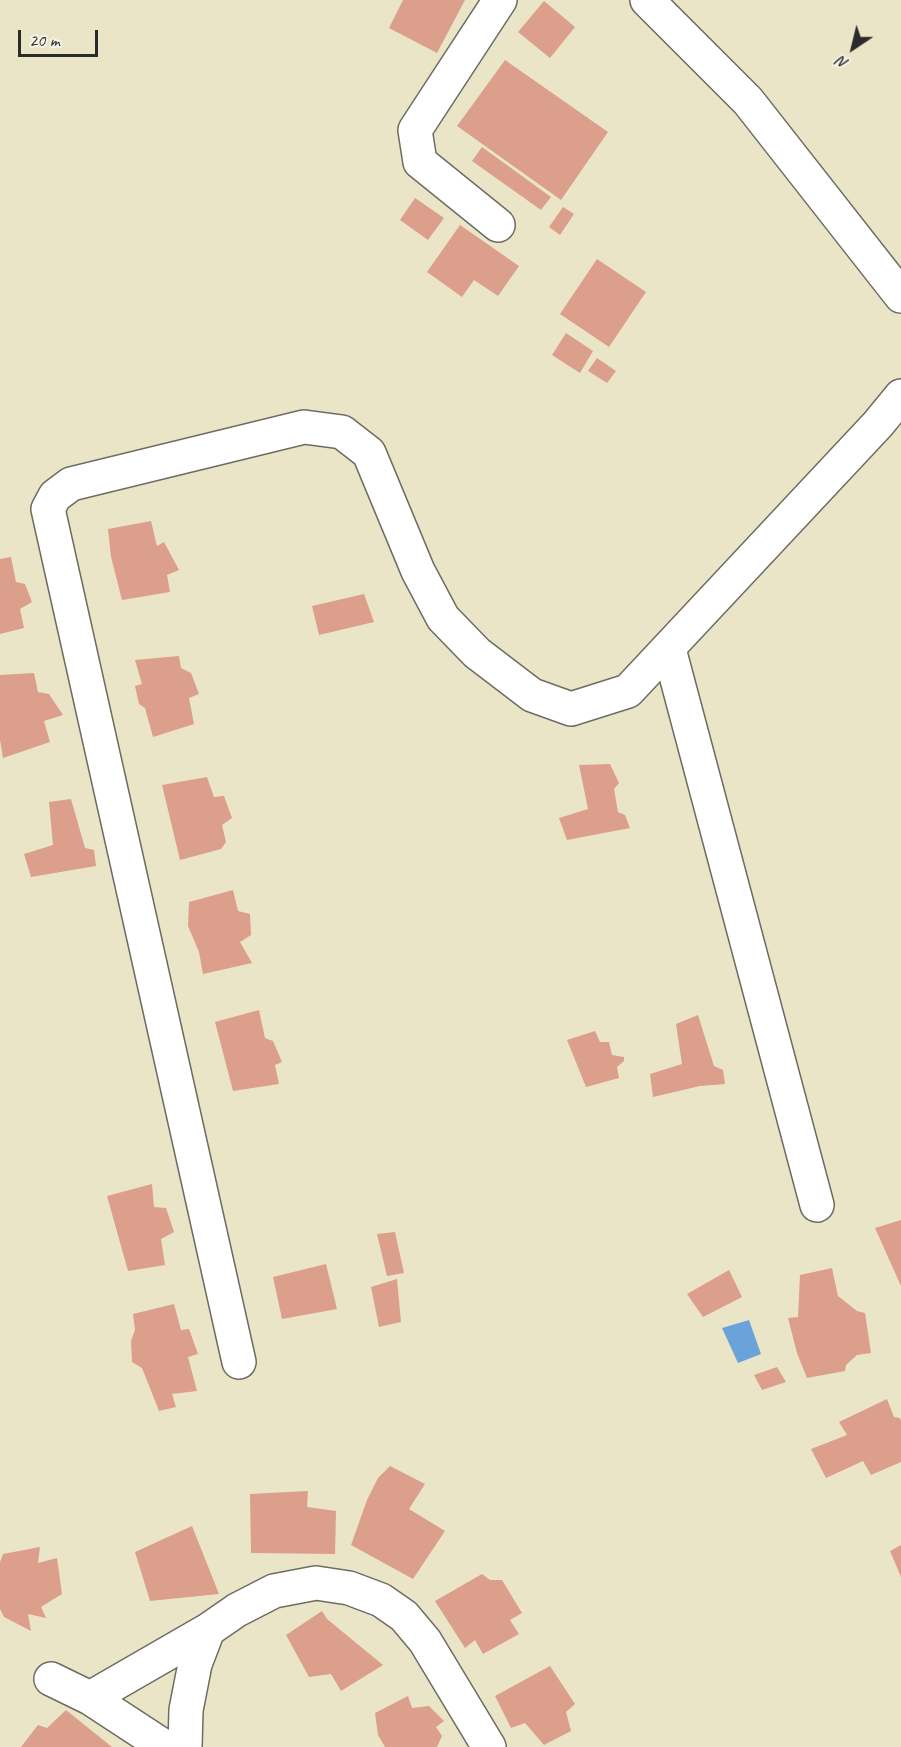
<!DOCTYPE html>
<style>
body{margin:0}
#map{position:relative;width:901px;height:1747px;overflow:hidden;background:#ebe5c8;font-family:Caveat,sans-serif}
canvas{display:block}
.north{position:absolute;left:823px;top:18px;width:60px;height:60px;-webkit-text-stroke:4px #f7f3e8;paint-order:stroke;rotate:215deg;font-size:16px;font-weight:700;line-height:24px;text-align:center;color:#2b2b2b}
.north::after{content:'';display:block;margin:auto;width:21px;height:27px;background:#2b2b2b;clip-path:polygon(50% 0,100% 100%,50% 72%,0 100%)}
.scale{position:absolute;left:18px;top:30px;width:80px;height:27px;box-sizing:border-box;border:3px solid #2b2b2b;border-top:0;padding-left:8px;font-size:18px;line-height:21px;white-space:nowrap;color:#2b2b2b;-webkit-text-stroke:4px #f7f3e8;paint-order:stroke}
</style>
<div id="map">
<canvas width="901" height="1747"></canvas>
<div class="north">N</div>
<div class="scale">20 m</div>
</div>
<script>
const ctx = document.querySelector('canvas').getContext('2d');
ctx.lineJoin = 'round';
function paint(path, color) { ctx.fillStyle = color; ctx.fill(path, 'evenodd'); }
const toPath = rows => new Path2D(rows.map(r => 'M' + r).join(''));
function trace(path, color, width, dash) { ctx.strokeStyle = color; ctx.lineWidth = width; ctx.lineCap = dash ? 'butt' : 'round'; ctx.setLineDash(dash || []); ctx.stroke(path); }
paint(toPath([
 [749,1320,761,1354,738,1363,722,1328]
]), '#69a3d9');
paint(toPath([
 [403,0,465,0,437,53,389,28],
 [544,1,575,27,550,58,518,32],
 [505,60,608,132,561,200,457,126],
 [482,147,551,197,541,210,472,161],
 [415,198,444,218,428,240,400,220],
 [563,207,574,214,560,235,549,227],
 [460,225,519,266,498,296,474,280,462,297,427,272],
 [597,259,646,292,609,347,560,314],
 [566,333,593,351,580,373,552,355],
 [597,358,616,371,607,383,588,371],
 [151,521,157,546,164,542,179,570,167,575,170,592,122,600,111,557,108,529],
 [11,557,16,582,25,584,32,602,20,609,24,628,0,634,0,559],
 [364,594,374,622,319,635,312,606],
 [179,656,181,668,191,673,199,694,189,698,194,724,153,737,145,708,139,704,135,686,142,684,135,660],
 [34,673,38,692,49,694,63,715,44,721,50,742,3,758,0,740,0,675],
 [610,764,619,783,614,789,618,812,625,815,630,828,567,840,559,818,588,809,579,765],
 [207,777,214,797,224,796,232,818,222,825,226,842,221,849,180,860,162,785],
 [71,799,85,848,94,850,96,866,31,877,24,854,53,845,49,802],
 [233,890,238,911,250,914,251,935,240,942,252,963,203,974,199,952,188,926,189,902],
 [259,1010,265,1038,273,1041,282,1062,275,1065,279,1084,233,1091,215,1022],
 [698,1015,714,1066,723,1070,725,1084,700,1086,653,1097,650,1074,682,1064,676,1024],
 [595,1031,600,1042,609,1042,612,1055,624,1057,624,1061,617,1067,619,1078,586,1087,567,1040],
 [152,1184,154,1207,166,1208,174,1232,161,1239,165,1265,128,1271,107,1196],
 [901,1220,901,1286,875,1228],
 [395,1232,404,1273,387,1276,377,1234],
 [326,1264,337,1309,282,1319,273,1277],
 [832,1268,838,1296,857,1311,865,1313,871,1353,857,1355,846,1365,845,1371,807,1378,797,1353,788,1318,798,1317,800,1275],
 [729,1270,742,1297,703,1317,687,1294],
 [397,1279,401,1322,379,1327,371,1287],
 [174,1304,181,1330,189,1329,198,1354,188,1357,197,1391,172,1394,176,1407,159,1411,142,1368,132,1362,131,1341,135,1330,133,1314],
 [777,1367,786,1382,762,1390,754,1375],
 [887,1399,894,1417,900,1418,901,1421,901,1462,871,1475,863,1461,826,1478,811,1449,847,1435,839,1422],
 [390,1466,425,1484,409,1509,445,1531,413,1579,351,1545,367,1500,378,1478],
 [308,1491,307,1507,336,1511,335,1554,251,1553,250,1494],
 [192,1526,219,1594,150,1601,135,1552],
 [901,1545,901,1577,890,1551],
 [40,1547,38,1563,57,1558,62,1594,41,1607,46,1618,28,1614,31,1631,4,1617,0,1609,0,1562,3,1554],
 [482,1574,490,1580,502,1580,522,1613,510,1620,519,1634,483,1654,475,1640,465,1648,435,1601],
 [322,1611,327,1619,383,1665,341,1691,331,1674,309,1677,286,1635],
 [550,1666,575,1704,566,1712,571,1731,544,1745,525,1723,511,1728,495,1696],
 [408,1696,412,1708,429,1706,444,1721,436,1727,442,1736,437,1747,385,1747,378,1735,375,1713],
 [66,1710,112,1747,21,1747,38,1725,47,1728]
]), '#db9f8c');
const minor = toPath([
 [647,0,748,101,901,296],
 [498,225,420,162,415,130,500,0],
 [669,649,817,1205],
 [239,1362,48,509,55,496,71,484,304,427,342,432,369,453,418,571,443,618,477,653,532,695,571,709,628,691,878,424,901,396],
 [51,1679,90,1698,165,1747],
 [90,1698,208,1630,237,1610,274,1591,316,1583,349,1588,381,1600,404,1616,425,1641,489,1747],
 [185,1747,186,1710,195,1664,208,1630]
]);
trace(minor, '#6e6c62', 36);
trace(minor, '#fff', 33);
</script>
